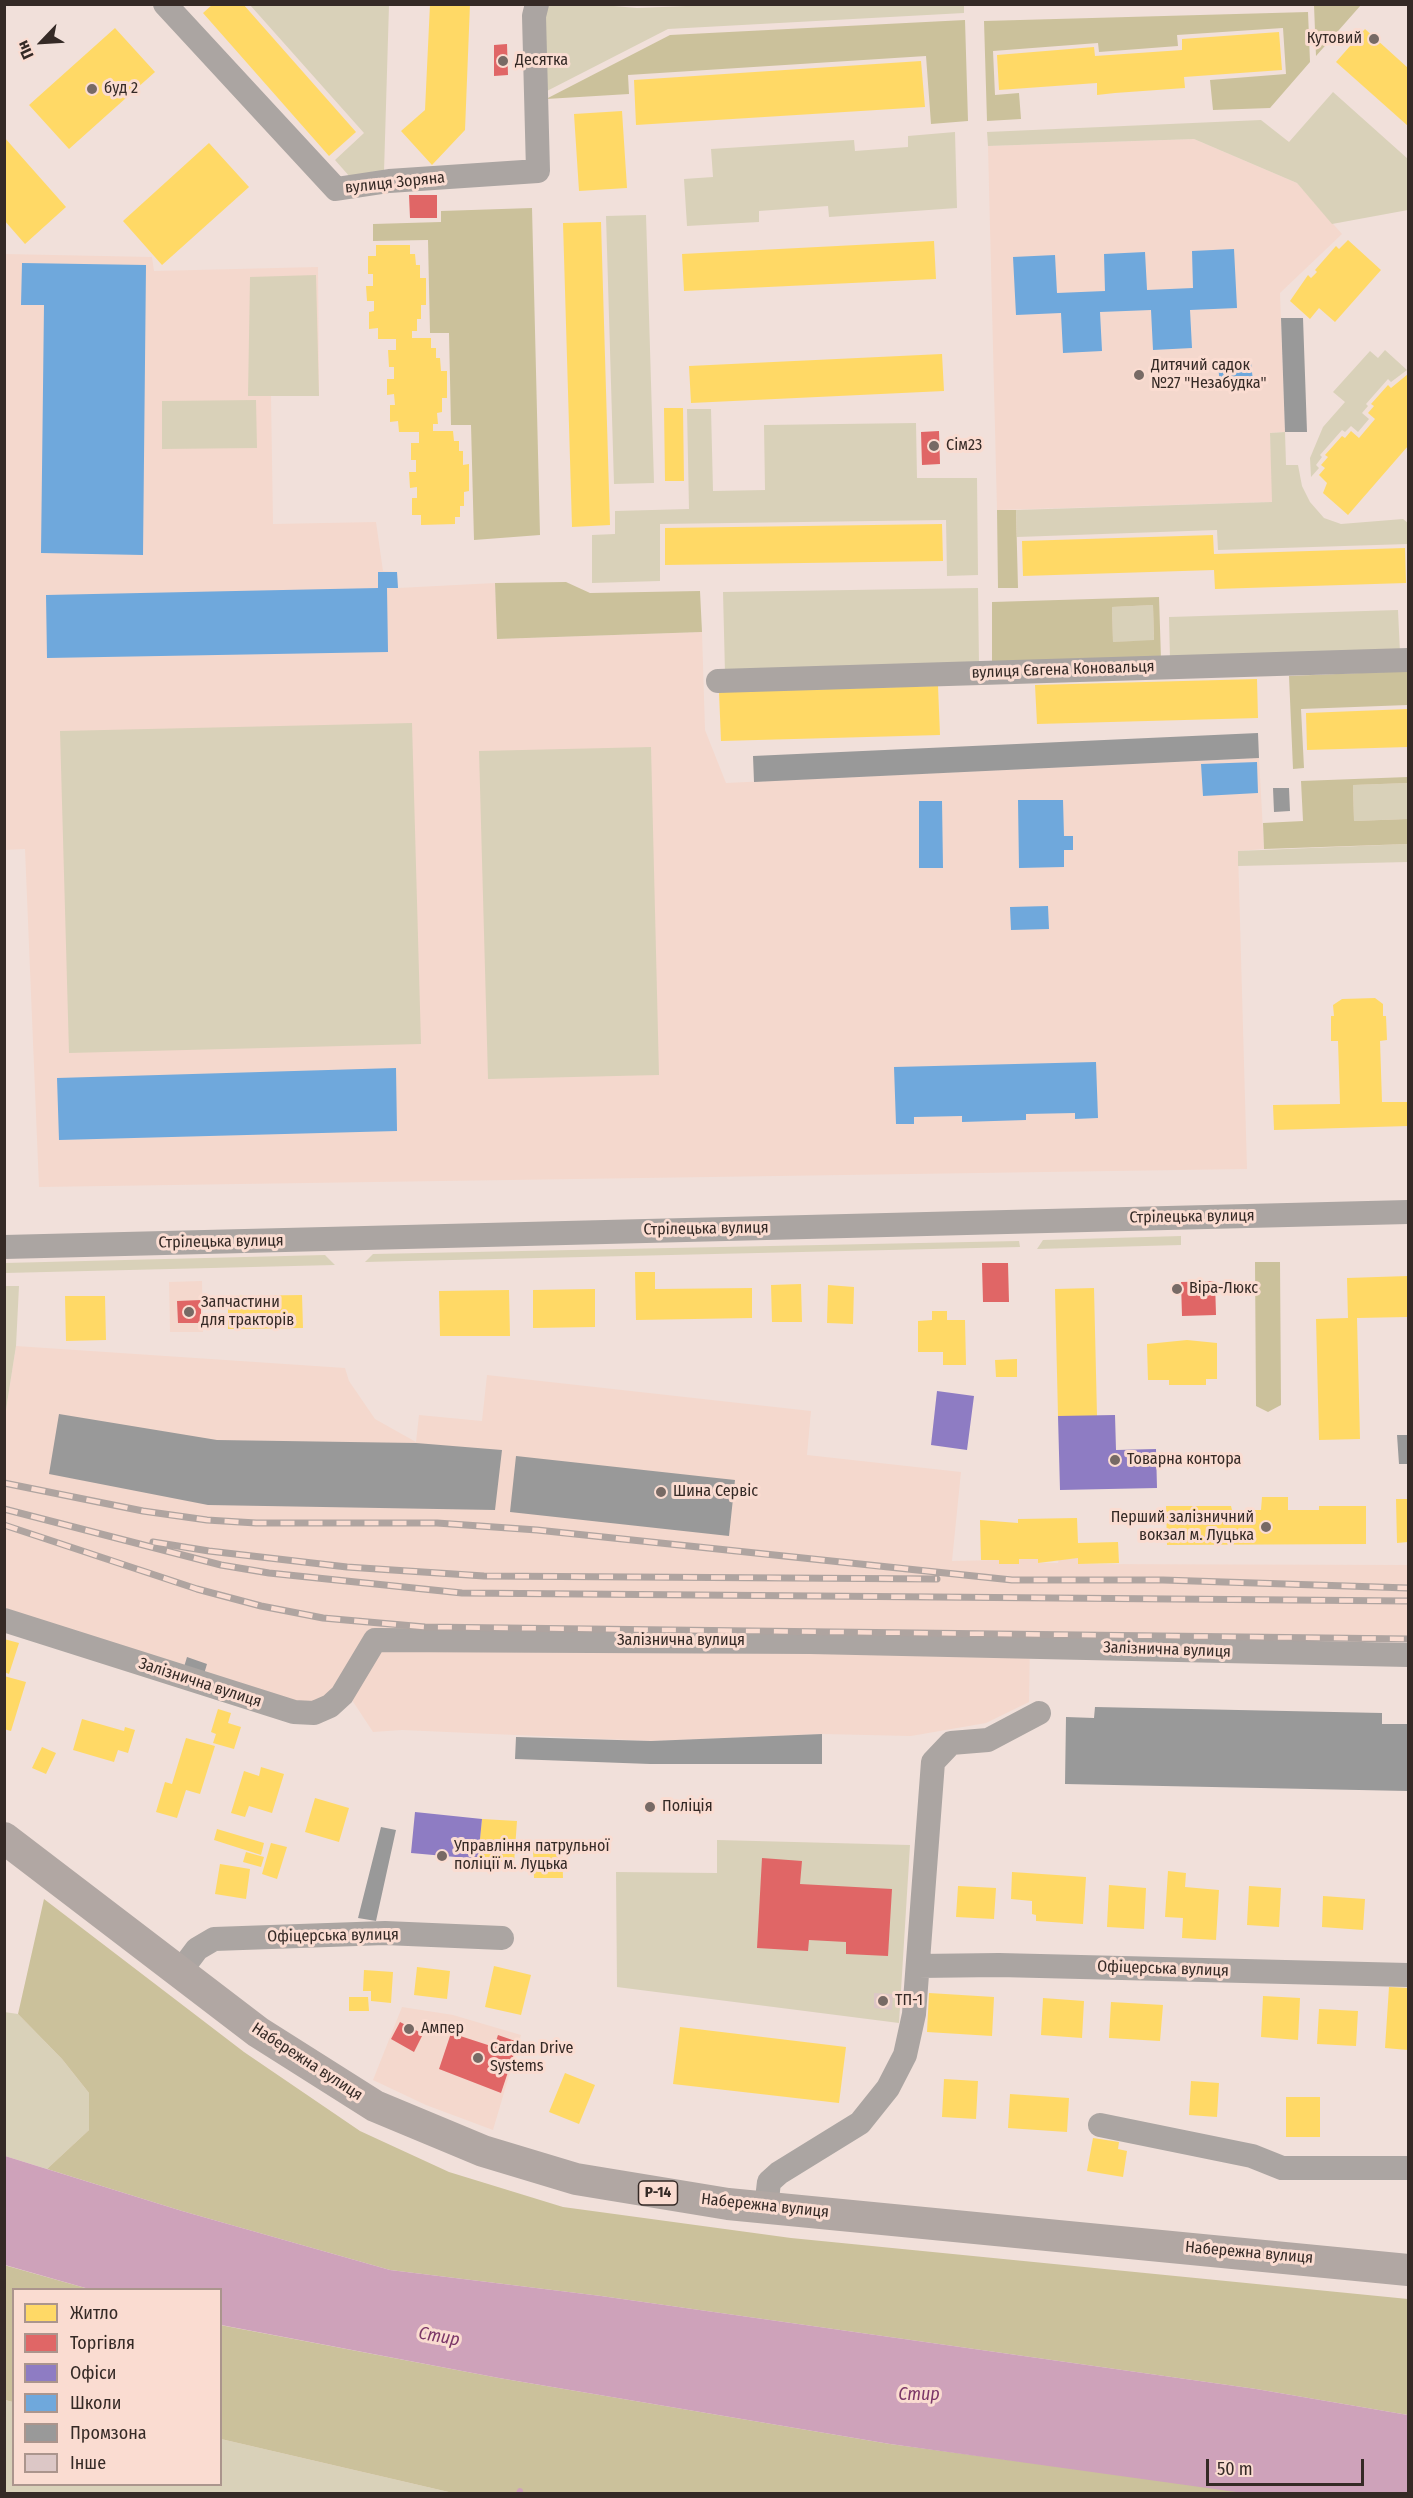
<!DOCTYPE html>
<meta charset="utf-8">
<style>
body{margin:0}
#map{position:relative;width:1413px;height:2498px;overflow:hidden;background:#f1e0da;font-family:"Fira Sans Condensed",sans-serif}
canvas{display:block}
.frame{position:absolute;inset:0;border:6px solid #352a26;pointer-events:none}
.legend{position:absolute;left:12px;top:2288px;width:210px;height:198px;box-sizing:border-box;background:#fadcd1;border:2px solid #ab958d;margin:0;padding:8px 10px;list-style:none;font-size:18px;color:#352a26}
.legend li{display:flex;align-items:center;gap:12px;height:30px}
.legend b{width:30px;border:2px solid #ab958d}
.north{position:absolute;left:12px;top:12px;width:60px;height:60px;-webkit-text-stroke:4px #fadcd1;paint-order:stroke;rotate:245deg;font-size:16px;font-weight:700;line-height:24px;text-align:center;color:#352a26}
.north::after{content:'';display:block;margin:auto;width:21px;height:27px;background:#352a26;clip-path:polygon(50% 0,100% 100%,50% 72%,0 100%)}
.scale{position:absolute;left:1206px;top:2459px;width:158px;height:27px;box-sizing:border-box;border:3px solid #352a26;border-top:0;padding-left:8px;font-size:18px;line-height:21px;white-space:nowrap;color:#352a26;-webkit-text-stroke:4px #fadcd1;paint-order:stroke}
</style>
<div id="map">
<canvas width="1413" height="2498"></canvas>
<div class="frame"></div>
<ul class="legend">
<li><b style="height:16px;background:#ffd966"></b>Житло</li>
<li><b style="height:16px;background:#e06666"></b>Торгівля</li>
<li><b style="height:16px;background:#8e7cc3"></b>Офіси</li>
<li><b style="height:16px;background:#6fa8dc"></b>Школи</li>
<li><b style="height:16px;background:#999"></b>Промзона</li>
<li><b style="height:16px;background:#dcc7c6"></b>Інше</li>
</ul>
<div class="north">Пн</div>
<div class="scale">50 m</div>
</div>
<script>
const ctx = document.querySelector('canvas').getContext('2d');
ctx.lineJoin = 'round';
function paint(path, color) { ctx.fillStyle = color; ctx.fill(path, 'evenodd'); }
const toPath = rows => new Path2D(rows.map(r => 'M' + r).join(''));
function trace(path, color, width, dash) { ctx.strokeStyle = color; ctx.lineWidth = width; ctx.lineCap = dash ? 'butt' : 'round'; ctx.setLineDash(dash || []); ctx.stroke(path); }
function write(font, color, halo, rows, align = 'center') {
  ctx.font = font + ' "Fira Sans Condensed",sans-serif'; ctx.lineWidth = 6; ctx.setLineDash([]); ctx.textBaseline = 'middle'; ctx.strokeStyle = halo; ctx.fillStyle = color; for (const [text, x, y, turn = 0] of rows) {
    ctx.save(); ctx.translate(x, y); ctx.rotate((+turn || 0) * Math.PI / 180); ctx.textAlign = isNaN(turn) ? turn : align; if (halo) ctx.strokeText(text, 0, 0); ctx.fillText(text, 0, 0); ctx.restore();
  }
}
paint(toPath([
 [1194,139,1297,183,1342,234,1280,293,1285,432,1270,433,1273,502,997,510,988,146],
 [4,254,152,257,154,271,318,267,319,396,271,396,273,524,376,522,383,571,397,572,398,588,495,583,498,639,702,632,705,730,726,783,1259,758,1264,849,1238,851,1247,1169,39,1187,25,849,4,850],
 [202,1281,203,1332,170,1332,169,1282],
 [16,1346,345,1368,349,1381,375,1419,416,1442,419,1415,482,1421,487,1375,811,1411,807,1455,961,1472,952,1561,999,1560,999,1564,1019,1564,1019,1559,1038,1559,1038,1563,1058,1563,1059,1559,1078,1558,1079,1564,1408,1565,1408,1641,1090,1633,1090,1640,1030,1639,1029,1702,986,1723,911,1736,822,1734,651,1741,402,1730,373,1732,352,1700,312,1707,5,1613,5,1416],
 [402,2007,453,2015,521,2035,493,2130,426,2105,373,2080]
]), '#f4d8cd');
paint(toPath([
 [591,4,637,8,736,4,964,5,964,13,668,29,545,92,546,5],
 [250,5,389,5,384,172,350,177,335,160,364,133],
 [1333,92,1408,159,1408,210,1332,224,1297,183,1194,139,988,146,987,132,1261,120,1289,142],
 [955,132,957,208,829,217,828,206,759,211,759,222,687,226,684,179,713,177,711,149,854,140,855,151,908,147,908,136],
 [646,215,654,483,614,484,606,216],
 [316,275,319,396,248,396,250,277],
 [1385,350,1407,370,1391,382,1388,379,1366,404,1368,406,1362,413,1369,419,1358,432,1351,426,1345,432,1342,430,1320,455,1322,457,1316,465,1319,468,1311,477,1310,458,1323,427,1345,402,1333,392,1370,351,1378,358],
 [256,400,257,448,162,449,162,401],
 [687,409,711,409,713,491,765,490,764,425,916,423,917,478,977,478,978,575,947,576,946,520,660,524,660,581,592,583,592,535,615,534,615,511,689,509],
 [1285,432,1286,465,1298,465,1302,486,1310,502,1324,518,1341,524,1403,519,1408,523,1408,544,1218,550,1217,530,1017,537,1016,510,1272,502,1270,433],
 [978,588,979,665,725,673,723,592],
 [1153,605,1154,641,1113,642,1112,607],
 [1398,610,1400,653,1170,659,1169,617],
 [412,723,421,1044,69,1053,60,731],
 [651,747,659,1075,488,1079,479,751],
 [1408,783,1408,819,1354,821,1353,785],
 [1408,844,1408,862,1238,866,1238,851],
 [1181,1236,1181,1245,1037,1249,1043,1240],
 [1019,1241,1020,1247,365,1262,373,1254],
 [325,1255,335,1265,5,1273,5,1263],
 [5,1286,19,1286,16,1346,5,1416],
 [717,1840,910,1845,899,2023,617,1987,616,1872,717,1873],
 [4,2012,18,2014,62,2059,89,2093,89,2130,47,2169,5,2156],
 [4,2400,13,2402,14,2484,220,2484,221,2439,453,2493,5,2493]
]), '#d9d1b9');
paint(toPath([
 [1314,5,1361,5,1316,56],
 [1308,12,1310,62,1270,108,1213,110,1210,80,1286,74,1283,28,1177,35,1178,46,1099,52,1098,43,993,51,995,95,1019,93,1021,119,987,121,984,21],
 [965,20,968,121,931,124,926,56,628,75,629,94,546,99,670,35],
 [532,208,540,535,474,540,471,425,451,425,449,333,430,333,428,240,373,241,373,224,441,222,441,211],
 [997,510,1016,510,1018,588,998,588],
 [566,582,590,593,700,591,702,632,497,639,495,583],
 [1159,597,1161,659,992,664,992,602],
 [1153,605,1154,640,1113,642,1112,607],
 [1408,671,1408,705,1301,709,1304,768,1293,769,1289,676],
 [1408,777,1408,783,1353,785,1354,821,1408,819,1408,844,1264,849,1263,823,1303,821,1301,781],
 [1255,1262,1280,1262,1281,1405,1268,1412,1256,1406],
 [44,1899,244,2052,360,2131,449,2172,563,2207,791,2238,1408,2299,1408,2415,1256,2389,601,2296,390,2270,182,2211,47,2169,89,2130,89,2093,62,2059,18,2014],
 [4,2265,89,2289,14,2290,13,2402,5,2400],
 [220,2325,499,2378,890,2444,1257,2493,453,2493,221,2439]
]), '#cbc19b');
paint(toPath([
 [5,2156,182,2211,390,2270,601,2296,1256,2389,1408,2415,1408,2493,1236,2492,890,2444,499,2378,221,2325,220,2290,89,2289,5,2265]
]), '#cea2ba');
paint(toPath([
 [213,4,243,4,356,132,329,156,203,13],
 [430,4,470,4,465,130,432,165,401,131,425,110],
 [115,28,155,72,69,149,29,105],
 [1365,29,1408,68,1408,126,1336,62],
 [1279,32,1282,70,1184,77,1185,88,1115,93,1097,95,1097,83,999,90,997,55,1094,47,1095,56,1182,50,1182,39],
 [921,61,925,107,636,125,634,80],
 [622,111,627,188,579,191,574,114],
 [4,137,66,207,25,244,4,220],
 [209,143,249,187,162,265,123,221],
 [601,222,610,525,572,527,563,223],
 [1348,240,1381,270,1335,322,1319,308,1310,319,1290,301,1308,275,1311,278,1317,272,1315,270,1336,246,1339,249],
 [934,241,936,279,684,291,682,254],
 [376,245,410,245,410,254,415,254,416,265,420,265,420,278,426,278,426,305,421,305,421,319,417,319,417,331,412,331,412,338,431,338,431,348,436,348,436,358,440,358,441,371,447,371,447,398,442,398,442,412,437,413,438,424,433,424,433,431,453,431,454,441,459,441,459,451,463,451,463,465,469,464,469,491,464,492,464,506,460,506,460,517,455,517,455,524,421,525,421,515,412,515,412,498,417,498,417,487,410,488,409,472,416,472,416,460,411,460,411,443,419,443,419,432,399,432,398,421,390,422,390,405,395,405,394,394,387,395,387,379,394,379,394,367,389,367,388,350,396,350,396,339,378,339,378,328,369,329,369,312,374,311,374,301,367,301,366,286,373,286,373,274,368,274,368,256,376,256],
 [942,354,944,391,691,403,689,366],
 [1408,374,1408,446,1348,515,1323,493,1327,483,1319,475,1325,468,1321,465,1328,457,1325,455,1342,436,1345,438,1351,431,1359,438,1375,419,1368,413,1374,406,1371,404,1388,385,1391,388],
 [664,408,683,408,684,481,665,481],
 [942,524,943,561,665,565,665,528],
 [1213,535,1214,554,1405,548,1406,583,1215,589,1214,570,1023,576,1022,541],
 [1257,679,1258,718,1037,724,1035,685],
 [938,686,940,735,721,741,719,692],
 [1408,709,1408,747,1307,750,1306,713],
 [1375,998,1383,1004,1383,1016,1386,1016,1387,1040,1380,1041,1382,1102,1408,1102,1408,1126,1274,1130,1273,1105,1340,1104,1338,1041,1331,1041,1331,1016,1334,1016,1333,1005,1342,999],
 [635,1272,655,1272,655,1289,752,1288,752,1318,636,1320],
 [1408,1276,1408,1317,1357,1318,1360,1439,1319,1440,1316,1319,1348,1318,1347,1278],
 [801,1284,802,1322,772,1322,771,1285],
 [828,1285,854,1287,853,1324,827,1323],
 [1094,1288,1097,1416,1058,1416,1055,1289],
 [595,1289,595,1327,533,1328,533,1290],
 [509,1290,510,1336,440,1336,439,1291],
 [302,1295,303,1328,228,1329,228,1296],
 [65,1296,105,1296,106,1340,66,1341],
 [932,1311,947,1311,947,1320,965,1320,966,1365,943,1365,943,1352,918,1352,918,1321,932,1320],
 [1187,1340,1217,1343,1217,1379,1206,1379,1206,1385,1169,1385,1169,1380,1148,1380,1147,1344],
 [1017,1359,1017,1377,996,1377,995,1360],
 [1262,1497,1288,1497,1288,1510,1319,1510,1319,1506,1366,1506,1366,1544,1167,1545,1166,1506,1231,1506,1232,1510,1261,1510],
 [1396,1499,1408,1499,1408,1542,1397,1543],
 [1077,1518,1078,1543,1118,1542,1119,1563,1078,1564,1078,1558,1038,1563,1038,1559,1019,1559,1019,1564,999,1564,999,1560,981,1560,980,1520,1018,1523,1018,1519],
 [4,1639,19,1643,9,1674,4,1672],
 [4,1676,26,1682,11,1731,4,1729],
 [218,1709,231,1713,228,1723,241,1727,234,1749,213,1743,216,1734,211,1732],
 [82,1719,124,1731,125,1727,135,1730,128,1753,118,1750,114,1762,73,1750],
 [186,1738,215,1746,200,1794,186,1790,177,1818,156,1812,165,1782,172,1784],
 [42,1747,56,1753,46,1774,32,1768],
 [261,1767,284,1774,272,1813,249,1806,245,1817,231,1813,244,1771,259,1776],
 [315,1798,349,1808,339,1842,305,1832],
 [482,1819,517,1821,514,1863,478,1859],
 [217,1829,264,1843,261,1855,214,1840],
 [271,1843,287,1847,277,1879,262,1874],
 [562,1848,563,1878,534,1878,533,1849],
 [246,1852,264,1857,261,1867,243,1862],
 [220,1864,250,1869,246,1899,215,1894],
 [1168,1871,1186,1873,1185,1887,1219,1890,1216,1940,1182,1938,1183,1918,1165,1917],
 [1012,1872,1086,1877,1083,1924,1036,1921,1036,1915,1032,1914,1032,1901,1011,1899],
 [1109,1885,1146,1888,1144,1929,1107,1927],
 [958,1886,996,1888,994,1919,956,1917],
 [1249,1886,1281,1888,1279,1927,1247,1925],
 [1323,1896,1365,1899,1363,1930,1322,1927],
 [494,1966,531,1975,521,2015,485,2007],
 [417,1967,450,1971,447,1999,414,1995],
 [364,1970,393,1972,391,2003,371,2001,371,1991,363,1991],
 [1389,1987,1408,1988,1408,2050,1385,2048],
 [929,1993,994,1997,992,2036,927,2032],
 [1263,1996,1300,1998,1298,2040,1261,2037],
 [349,1997,368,1997,369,2011,349,2011],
 [1043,1998,1084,2001,1082,2038,1041,2035],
 [1111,2002,1163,2005,1160,2041,1109,2038],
 [1319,2009,1358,2011,1356,2046,1317,2044],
 [680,2027,846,2047,839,2103,673,2084],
 [565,2073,595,2085,579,2124,549,2112],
 [944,2079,978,2081,976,2119,942,2117],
 [1191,2081,1219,2083,1217,2117,1189,2115],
 [1010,2094,1069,2098,1067,2132,1008,2128],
 [1286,2097,1320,2097,1320,2137,1286,2137],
 [1093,2138,1119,2142,1118,2149,1127,2151,1123,2177,1087,2171]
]), '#ffd966');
paint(toPath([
 [507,44,508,75,494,76,494,45],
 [409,195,437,195,437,218,410,218],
 [939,431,940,464,922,465,921,432],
 [982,1263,1008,1263,1009,1302,983,1302],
 [1215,1281,1216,1315,1182,1316,1181,1282],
 [201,1300,201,1323,178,1323,177,1301],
 [762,1858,802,1861,800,1884,892,1889,888,1956,846,1954,846,1942,809,1940,808,1951,757,1948],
 [400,2022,423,2034,414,2052,391,2039],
 [451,2033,494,2047,498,2035,518,2042,501,2093,439,2069]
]), '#e06666');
paint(toPath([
 [937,1391,974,1396,967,1450,931,1445],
 [1115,1415,1116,1450,1156,1449,1157,1488,1060,1490,1058,1416],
 [415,1812,482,1819,478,1859,411,1853]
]), '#8e7cc3');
paint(toPath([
 [1234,249,1237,308,1190,310,1192,348,1153,350,1151,310,1100,312,1102,351,1063,353,1061,313,1016,315,1013,257,1055,255,1057,293,1105,291,1104,254,1145,252,1147,290,1193,288,1192,251],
 [22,263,146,265,143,555,41,553,44,305,21,305],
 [1251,363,1253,381,1220,384,1218,366],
 [378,572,397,572,398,588,387,588,388,652,47,658,46,595,378,588],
 [1257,762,1258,793,1203,796,1201,764],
 [1018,800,1063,800,1064,836,1073,836,1073,850,1064,850,1064,867,1019,868],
 [919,801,942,801,943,868,919,868],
 [1048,906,1049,929,1011,930,1010,907],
 [1096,1062,1098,1118,1075,1119,1075,1113,1026,1114,1026,1120,962,1122,962,1116,914,1117,914,1124,896,1124,894,1067],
 [396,1068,397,1131,59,1140,57,1078]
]), '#6fa8dc');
paint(toPath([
 [1281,318,1303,318,1307,432,1285,432],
 [1258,733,1259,758,754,782,753,756],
 [1273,788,1289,788,1290,811,1274,812],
 [59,1414,217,1440,416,1443,502,1450,495,1510,208,1505,49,1474],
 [1397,1435,1408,1435,1408,1464,1399,1464],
 [516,1456,735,1480,729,1536,510,1512],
 [187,1657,207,1664,204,1674,184,1667],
 [1095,1707,1382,1713,1382,1724,1408,1724,1408,1791,1065,1784,1066,1717,1094,1718],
 [822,1734,822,1764,650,1764,515,1759,516,1737,651,1741],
 [381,1827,396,1830,376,1921,358,1918]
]), '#999');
trace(toPath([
 [519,2494,520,2491]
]), '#cea2ba', 6);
paint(toPath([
 [874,1993,893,1994,892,2010,874,2008]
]), '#dcc7c6');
trace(toPath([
 [165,4,336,189,389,181,538,171,534,16,537,4],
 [718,681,1408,660],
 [4,1247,1408,1212],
 [4,1620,294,1712,314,1713,330,1706,342,1695,375,1640,810,1642,1408,1655],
 [918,1966,999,1965,1408,1975],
 [179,1973,197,1949,214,1939,385,1933,502,1938],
 [1100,2125,1252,2156,1282,2168,1408,2168],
 [766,2208,769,2182,779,2173,860,2123,888,2088,905,2055,914,2014,933,1762,951,1743,988,1740,1039,1713]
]), '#aba5a2', 24);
trace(toPath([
 [4,1838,258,2032,375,2106,483,2151,576,2179,728,2204,1408,2270]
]), '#b1a7a3', 32);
const rail = toPath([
 [4,1483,143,1511,207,1520,256,1523,437,1523,537,1530,1012,1580,1163,1580,1408,1588],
 [4,1509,221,1565,269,1573,462,1593,1408,1601],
 [4,1525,197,1589,261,1606,323,1618,425,1627,1408,1639],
 [153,1542,209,1551,347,1567,484,1576,937,1579]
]);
trace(rail, '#afa4a0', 7);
trace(rail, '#fadcd1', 4.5, [14]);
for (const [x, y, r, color] of [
 [1374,39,6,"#776a65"],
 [503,61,6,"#776a65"],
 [92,89,6,"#776a65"],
 [1139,375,6,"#776a65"],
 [934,446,6,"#776a65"],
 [1177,1289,6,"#776a65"],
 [189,1312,6,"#776a65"],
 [1115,1460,6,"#776a65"],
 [661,1492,6,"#776a65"],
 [1266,1527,6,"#776a65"],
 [650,1807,6,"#776a65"],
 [442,1856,6,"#776a65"],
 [883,2001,6,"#776a65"],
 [409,2029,6,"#776a65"],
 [478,2058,6,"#776a65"]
]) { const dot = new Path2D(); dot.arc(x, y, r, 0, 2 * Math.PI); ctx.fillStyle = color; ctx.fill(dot); trace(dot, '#fadcd1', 2); }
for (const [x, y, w] of [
 [658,2193,39]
]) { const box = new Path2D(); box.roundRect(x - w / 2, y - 12, w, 24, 4.5); ctx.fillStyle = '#fadcd1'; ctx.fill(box); trace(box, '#352a26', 1.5); }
write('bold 15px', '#352a26', null, [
 ["Р-14",658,2193]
]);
write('16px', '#352a26', '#fadcd1', [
 ["Кутовий",1362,39,"right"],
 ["Десятка",515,61],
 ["буд 2",104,89],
 ["Дитячий садок",1151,366],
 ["№27 \"Незабудка\"",1151,384],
 ["Сім23",946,446],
 ["Віра-Люкс",1189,1289],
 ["Запчастини",201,1303],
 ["для тракторів",201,1321],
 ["Товарна контора",1127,1460],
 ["Шина Сервіс",673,1492],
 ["Перший залізничний",1254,1518,"right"],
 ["вокзал м. Луцька",1254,1536,"right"],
 ["Поліція",662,1807],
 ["Управління патрульної",454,1847],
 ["поліції м. Луцька",454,1865],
 ["ТП-1",895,2001],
 ["Ампер",421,2029],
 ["Cardan Drive",490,2049],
 ["Systems",490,2067]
], 'left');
write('16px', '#352a26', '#fadcd1', [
 ["вулиця Зоряна",395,183,-6],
 ["вулиця Євгена Коновальця",1063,670,-2],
 ["Стрілецька вулиця",1192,1217,-1],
 ["Стрілецька вулиця",706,1229,-1],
 ["Стрілецька вулиця",221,1242,-1],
 ["Залізнична вулиця",681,1641],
 ["Залізнична вулиця",1167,1650,2],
 ["Залізнична вулиця",200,1683,18],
 ["Офіцерська вулиця",333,1936,-1],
 ["Офіцерська вулиця",1163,1969,2],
 ["Набережна вулиця",307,2062,33],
 ["Набережна вулиця",765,2206,6],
 ["Набережна вулиця",1249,2253,5]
]);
write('italic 18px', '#7b3768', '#fadcd1', [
 ["Стир",439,2337,10],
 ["Стир",919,2395]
]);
</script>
